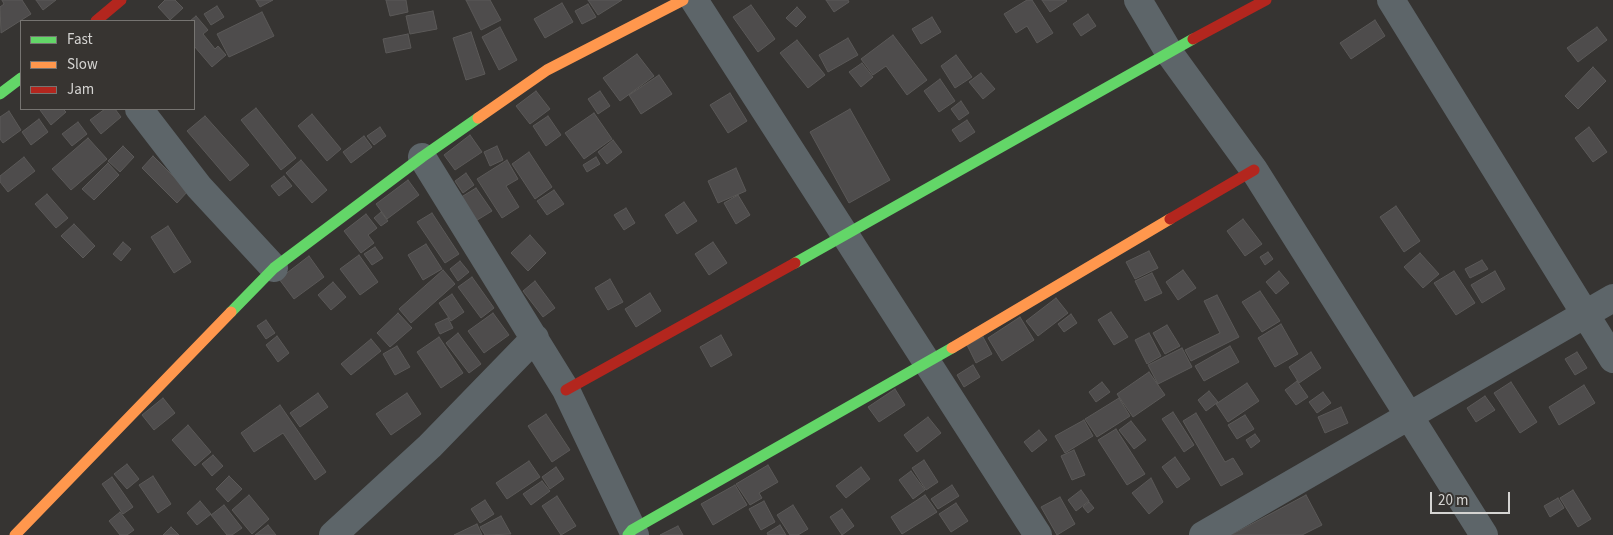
<!DOCTYPE html>
<style>
body{margin:0}
#map{position:relative;width:1613px;height:535px;overflow:hidden;background:#363432;font-family:"Source Sans 3",sans-serif}
canvas{display:block}
.legend{position:absolute;left:20px;top:20px;width:175px;height:90px;box-sizing:border-box;background:#373431;border:1px solid #767471;margin:0;padding:6px 9px;list-style:none;font-size:15px;color:#d5d4d2}
.legend li{display:flex;align-items:center;gap:10px;height:25px}
.legend b{width:25px;border:1px solid #767471}
.scale{position:absolute;left:1430px;top:492px;width:80px;height:22px;box-sizing:border-box;border:2px solid #d5d4d2;border-top:0;padding-left:6px;font-size:15px;line-height:18px;white-space:nowrap;color:#d5d4d2;-webkit-text-stroke:4px #373431;paint-order:stroke}
</style>
<div id="map">
<canvas width="1613" height="535"></canvas>
<ul class="legend">
<li><b style="height:6px;background:#63d668"></b>Fast</li>
<li><b style="height:6px;background:#ff974d"></b>Slow</li>
<li><b style="height:6px;background:#b3261e"></b>Jam</li>
</ul>
<div class="scale">20 m</div>
</div>
<script>
const ctx = document.querySelector('canvas').getContext('2d');
ctx.lineJoin = 'round';
function paint(path, color) { ctx.fillStyle = color; ctx.fill(path, 'evenodd'); }
const toPath = rows => new Path2D(rows.map(r => 'M' + r).join(''));
function trace(path, color, width, dash) { ctx.strokeStyle = color; ctx.lineWidth = width; ctx.lineCap = dash ? 'butt' : 'round'; ctx.setLineDash(dash || []); ctx.stroke(path); }
const building = toPath([
 [2,0,22,0,31,14,1,33,0,7,4,4,2,0],
 [36,0,56,0,43,10,36,0],
 [165,0,175,0,183,8,170,20,158,7,165,0],
 [256,0,273,0,260,7,256,0],
 [386,0,406,0,408,12,390,16,386,0],
 [466,0,490,0,501,20,481,30,466,0],
 [588,0,622,0,598,15,588,0],
 [826,0,848,0,849,2,834,12,826,0],
 [1027,0,1032,0,1053,33,1037,43,1027,26,1016,33,1004,14,1027,0],
 [1042,0,1066,0,1067,1,1050,12,1042,0],
 [562,3,573,22,545,38,534,19,562,3],
 [588,4,596,17,582,24,575,11,588,4],
 [751,5,775,39,758,52,733,17,751,5],
 [217,6,224,17,211,25,204,14,217,6],
 [797,7,806,17,796,27,786,18,797,7],
 [433,11,437,29,410,34,406,16,433,11],
 [262,12,274,36,229,57,217,34,262,12],
 [1088,14,1096,26,1081,36,1073,24,1088,14],
 [196,16,208,30,203,34,215,49,218,46,226,55,212,67,194,46,194,21,190,21,196,16],
 [932,17,941,32,921,44,912,29,932,17],
 [1375,20,1385,36,1351,59,1340,43,1375,20],
 [500,27,517,60,499,70,482,37,500,27],
 [1597,27,1607,40,1578,62,1567,48,1597,27],
 [471,32,485,74,466,80,453,38,471,32],
 [408,34,411,48,386,53,383,39,408,34],
 [893,35,927,80,907,95,886,66,873,75,861,59,893,35],
 [848,38,858,55,828,72,819,55,848,38],
 [797,40,825,75,808,88,780,53,797,40],
 [637,54,654,76,620,101,603,78,637,54],
 [956,55,972,77,955,88,941,66,956,55],
 [862,63,873,77,861,87,849,72,862,63],
 [1593,67,1606,81,1578,109,1565,96,1593,67],
 [981,73,995,89,983,99,969,82,981,73],
 [659,75,672,94,641,114,629,95,659,75],
 [940,79,955,101,939,112,924,91,940,79],
 [536,91,550,109,530,124,516,106,536,91],
 [600,91,610,106,598,114,588,99,600,91],
 [730,93,747,121,728,133,710,105,730,93],
 [961,101,969,113,959,120,951,109,961,101],
 [256,108,296,158,281,170,241,120,256,108],
 [41,109,63,109,66,112,51,125,40,110,41,109],
 [105,109,115,109,121,117,101,134,90,120,105,109],
 [850,109,890,180,849,203,810,132,850,109],
 [9,111,21,130,3,143,0,139,0,117,9,111],
 [594,113,612,139,584,159,565,133,594,113],
 [312,114,341,149,327,161,298,126,312,114],
 [205,116,249,165,230,181,187,131,205,116],
 [548,116,561,135,546,146,533,126,548,116],
 [39,119,48,132,31,145,22,132,39,119],
 [967,120,975,132,960,142,952,130,967,120],
 [78,122,87,134,72,146,62,134,78,122],
 [380,127,386,136,374,145,367,136,380,127],
 [1589,127,1607,152,1593,162,1575,138,1589,127],
 [470,135,482,152,455,170,444,155,470,135],
 [364,136,372,147,351,163,343,152,364,136],
 [88,138,107,159,71,190,52,169,88,138],
 [613,140,622,152,607,164,598,152,613,140],
 [123,146,134,157,120,172,108,161,123,146],
 [497,146,503,160,490,166,484,152,497,146],
 [529,152,552,187,535,199,512,164,529,152],
 [153,156,188,191,177,203,142,168,153,156],
 [24,157,35,171,8,192,0,182,0,176,24,157],
 [596,157,600,164,587,172,583,165,596,157],
 [301,160,327,190,312,203,286,173,301,160],
 [507,160,518,179,506,186,519,207,502,218,477,179,507,160],
 [108,163,119,175,94,200,82,189,108,163],
 [736,168,746,191,718,203,708,181,736,168],
 [466,173,474,185,463,193,455,181,466,173],
 [284,176,292,186,279,196,271,186,284,176],
 [408,180,419,195,387,219,376,204,408,180],
 [476,188,492,211,474,222,458,199,476,188],
 [554,190,564,204,547,215,537,201,554,190],
 [47,194,68,218,56,228,35,204,47,194],
 [738,195,750,215,736,224,724,203,738,195],
 [684,202,697,221,677,234,665,215,684,202],
 [1396,206,1420,241,1404,252,1380,217,1396,206],
 [626,208,635,223,624,230,614,215,626,208],
 [381,212,388,221,381,226,374,218,381,212],
 [432,213,459,254,445,263,417,222,432,213],
 [366,214,377,228,368,235,374,243,361,253,344,231,366,214],
 [1243,219,1262,244,1245,256,1227,231,1243,219],
 [74,224,95,246,83,258,61,236,74,224],
 [168,226,191,262,174,273,151,237,168,226],
 [530,235,546,253,528,271,511,253,530,235],
 [123,242,131,249,121,261,113,254,123,242],
 [713,242,727,263,709,275,695,254,713,242],
 [426,244,442,269,423,280,408,255,426,244],
 [375,247,383,258,372,265,364,254,375,247],
 [1149,251,1158,268,1135,279,1126,262,1149,251],
 [1268,252,1273,259,1265,265,1260,257,1268,252],
 [1420,253,1439,274,1423,288,1404,267,1420,253],
 [359,255,378,282,360,295,340,269,359,255],
 [309,256,324,277,294,299,279,279,309,256],
 [1482,260,1488,269,1470,278,1465,269,1482,260],
 [460,261,469,272,458,281,450,269,460,261],
 [443,270,455,284,411,323,399,309,443,270],
 [1183,270,1196,288,1178,300,1166,282,1183,270],
 [1279,271,1289,283,1276,294,1266,282,1279,271],
 [1454,271,1475,303,1456,315,1434,283,1454,271],
 [1495,271,1505,289,1482,303,1471,285,1495,271],
 [1152,273,1162,293,1145,301,1135,281,1152,273],
 [472,277,494,308,481,318,458,287,472,277],
 [610,279,623,302,608,310,595,288,610,279],
 [535,281,555,308,543,317,523,291,535,281],
 [333,282,346,297,331,310,318,295,333,282],
 [1260,291,1280,321,1262,332,1242,302,1260,291],
 [650,293,661,311,636,327,625,309,650,293],
 [452,294,464,312,451,321,439,303,452,294],
 [1217,295,1239,337,1191,361,1185,350,1220,333,1204,301,1217,295],
 [1056,298,1068,313,1038,336,1026,321,1056,298],
 [1111,312,1128,337,1114,345,1098,320,1111,312],
 [398,313,412,328,390,347,377,333,398,313],
 [493,313,509,335,484,353,468,331,493,313],
 [1071,314,1077,323,1064,332,1058,324,1071,314],
 [1020,317,1034,340,1002,361,988,338,1020,317],
 [448,318,453,328,440,334,435,324,448,318],
 [266,320,275,333,266,339,257,326,266,320],
 [1281,324,1298,354,1275,367,1258,338,1281,324],
 [1167,325,1180,346,1165,354,1153,333,1167,325],
 [458,333,481,364,469,373,446,343,458,333],
 [1149,333,1161,356,1147,364,1135,340,1149,333],
 [721,335,732,355,711,367,700,347,721,335],
 [277,336,289,353,278,362,266,345,277,336],
 [439,337,463,373,441,388,417,352,439,337],
 [983,337,992,354,976,363,967,345,983,337],
 [371,339,381,351,351,375,341,364,371,339],
 [397,346,410,367,395,375,383,354,397,346],
 [1230,346,1239,362,1204,381,1195,366,1230,346],
 [1182,348,1192,367,1158,384,1148,365,1182,348],
 [1311,352,1321,368,1299,383,1289,367,1311,352],
 [1577,352,1587,368,1575,375,1565,359,1577,352],
 [973,365,980,377,964,387,957,375,973,365],
 [1149,372,1165,395,1133,417,1117,394,1149,372],
 [1297,381,1308,397,1296,405,1285,390,1297,381],
 [1102,382,1110,392,1096,402,1089,392,1102,382],
 [1511,382,1537,422,1520,433,1494,393,1511,382],
 [1247,383,1259,401,1228,422,1216,404,1247,383],
 [1584,385,1595,403,1559,425,1549,407,1584,385],
 [895,389,905,405,879,422,868,407,895,389],
 [1209,391,1218,402,1206,411,1198,400,1209,391],
 [1323,392,1331,403,1317,413,1309,402,1323,392],
 [318,393,328,407,300,427,290,413,318,393],
 [407,393,421,414,391,435,376,414,407,393],
 [1485,396,1495,410,1476,422,1467,408,1485,396],
 [163,398,175,413,154,430,142,415,163,398],
 [1119,398,1130,416,1097,437,1085,419,1119,398],
 [280,405,326,472,315,480,283,433,254,452,241,433,280,405],
 [1341,407,1348,423,1325,433,1318,417,1341,407],
 [1173,412,1194,445,1184,452,1162,419,1173,412],
 [1196,413,1225,462,1233,458,1243,474,1221,486,1183,421,1196,413],
 [546,414,570,450,552,462,528,426,546,414],
 [1245,415,1254,429,1237,439,1228,425,1245,415],
 [928,417,941,433,917,452,904,435,928,417],
 [1084,420,1093,436,1065,453,1055,436,1084,420],
 [1131,421,1146,440,1134,449,1119,430,1131,421],
 [188,425,211,452,195,466,172,440,188,425],
 [1116,429,1145,474,1127,485,1098,440,1116,429],
 [1039,430,1047,440,1032,452,1024,442,1039,430],
 [1255,434,1260,441,1251,448,1246,440,1255,434],
 [1074,450,1085,475,1072,480,1061,456,1074,450],
 [213,455,223,466,212,476,202,464,213,455],
 [1175,457,1190,479,1177,488,1162,467,1175,457],
 [924,460,938,482,926,490,912,468,924,460],
 [529,461,540,477,507,499,496,483,529,461],
 [127,464,139,479,127,489,114,474,127,464],
 [768,465,778,482,759,493,762,498,750,505,736,484,768,465],
 [556,467,564,479,550,489,542,477,556,467],
 [861,467,870,479,846,498,836,486,861,467],
 [911,471,925,490,913,499,899,480,911,471],
 [153,476,171,504,158,513,139,485,153,476],
 [229,476,242,489,228,502,216,489,229,476],
 [112,477,133,507,123,514,102,484,112,477],
 [1151,478,1163,502,1149,514,1132,493,1151,478],
 [542,481,550,491,531,505,523,494,542,481],
 [735,485,747,505,713,525,701,504,735,485],
 [952,485,959,496,938,509,931,499,952,485],
 [1081,490,1089,501,1076,511,1068,500,1081,490],
 [1573,490,1591,519,1578,527,1560,498,1573,490],
 [249,495,269,519,252,534,232,510,249,495],
 [925,495,937,512,902,534,891,517,925,495],
 [1306,495,1322,525,1302,535,1231,535,1306,495],
 [557,496,576,526,561,535,542,506,557,496],
 [1060,497,1075,524,1057,535,1041,507,1060,497],
 [1558,498,1564,508,1550,517,1544,506,1558,498],
 [485,500,494,514,480,523,471,509,485,500],
 [200,501,211,514,197,525,187,513,200,501],
 [764,501,775,522,761,530,749,509,764,501],
 [1089,502,1094,508,1088,513,1083,507,1089,502],
 [956,503,968,521,951,532,939,514,956,503],
 [224,505,242,528,232,535,227,535,211,515,224,505],
 [793,505,808,529,798,535,790,535,777,515,793,505],
 [842,509,854,526,842,535,830,517,842,509],
 [120,512,134,530,127,535,120,535,109,521,120,512],
 [501,516,511,534,485,535,480,527,501,516],
 [477,524,482,535,454,535,477,524],
 [268,525,276,535,255,535,268,525],
 [780,525,786,535,768,535,767,533,780,525],
 [678,526,683,535,660,535,678,526],
 [171,527,179,535,163,535,171,527]
]);
paint(building, '#4e4c4c');
trace(building, '#5b5958', 1);
trace(toPath([
 [694,0,1038,535],
 [1138,0,1170,54,1254,170,1484,535],
 [1391,0,1613,359],
 [139,109,199,187,274,268],
 [422,157,566,390,635,535],
 [333,535,430,446,535,338],
 [1203,535,1613,298]
]), '#5d6569', 28);
trace(toPath([
 [0,94,21,78],
 [795,263,1193,39],
 [231,312,274,268,422,157,478,118],
 [628,535,632,530,952,348]
]), '#63d668', 11);
trace(toPath([
 [478,118,547,70,683,0],
 [952,348,1170,219],
 [15,535,231,312]
]), '#ff974d', 11);
trace(toPath([
 [96,21,121,0],
 [1193,39,1266,0],
 [1170,219,1254,170],
 [566,390,795,263]
]), '#b3261e', 11);
</script>
